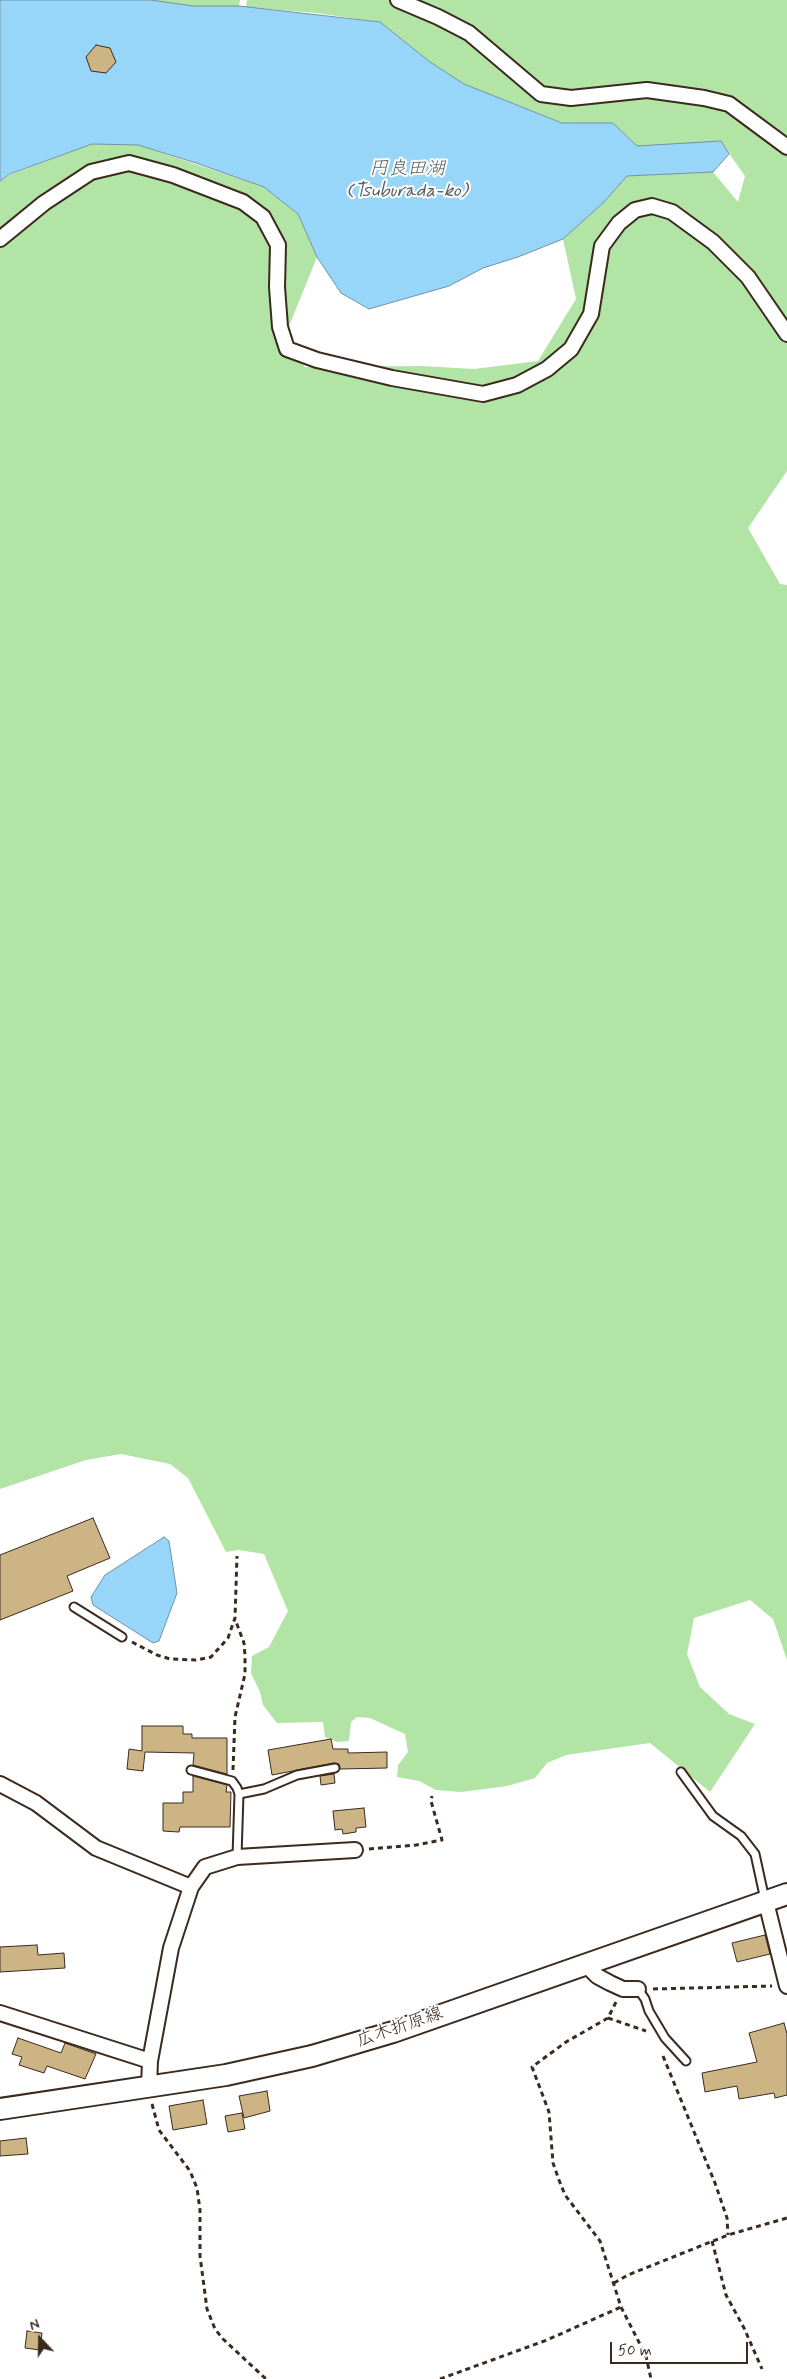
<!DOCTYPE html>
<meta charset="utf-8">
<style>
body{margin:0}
#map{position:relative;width:787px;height:2379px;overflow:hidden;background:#fff;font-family:Mynerve,sans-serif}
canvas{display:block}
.north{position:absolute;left:15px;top:2314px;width:50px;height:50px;-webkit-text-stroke:4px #fff;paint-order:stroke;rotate:339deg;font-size:14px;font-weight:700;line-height:20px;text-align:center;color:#3b2a1e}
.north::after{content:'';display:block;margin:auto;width:18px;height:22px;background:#3b2a1e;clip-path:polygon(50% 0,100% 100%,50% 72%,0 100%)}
.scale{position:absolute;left:610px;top:2342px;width:138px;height:22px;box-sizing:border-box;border:2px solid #3b2a1e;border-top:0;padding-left:6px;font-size:15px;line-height:18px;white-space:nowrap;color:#3b2a1e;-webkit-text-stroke:4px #fff;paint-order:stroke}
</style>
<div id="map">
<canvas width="787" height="2379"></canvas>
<div class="north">N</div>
<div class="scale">50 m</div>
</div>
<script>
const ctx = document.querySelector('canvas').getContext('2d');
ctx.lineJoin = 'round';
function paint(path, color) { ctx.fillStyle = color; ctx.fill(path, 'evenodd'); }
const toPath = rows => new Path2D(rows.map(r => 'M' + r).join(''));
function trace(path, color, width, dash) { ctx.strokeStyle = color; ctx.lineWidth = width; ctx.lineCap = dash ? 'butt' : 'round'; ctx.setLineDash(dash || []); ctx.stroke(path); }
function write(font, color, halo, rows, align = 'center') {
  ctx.font = font + ' Mynerve,"Klee One",sans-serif'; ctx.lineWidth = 4; ctx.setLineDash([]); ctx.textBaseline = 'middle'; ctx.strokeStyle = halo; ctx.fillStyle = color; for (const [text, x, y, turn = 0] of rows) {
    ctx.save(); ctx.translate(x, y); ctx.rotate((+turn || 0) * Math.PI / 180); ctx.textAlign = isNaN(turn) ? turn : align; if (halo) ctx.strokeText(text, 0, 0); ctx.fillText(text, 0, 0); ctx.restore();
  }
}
paint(toPath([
 [151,0,240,0,239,6,193,6],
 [247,0,787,0,787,471,748,528,780,584,787,585,787,1660,773,1619,750,1600,694,1618,687,1654,700,1687,729,1714,755,1724,710,1792,650,1743,566,1755,547,1763,535,1778,507,1786,461,1792,436,1790,419,1781,397,1777,398,1765,408,1752,405,1734,370,1718,357,1717,351,1722,349,1741,337,1742,325,1737,323,1722,277,1723,263,1705,260,1692,251,1673,252,1656,269,1647,288,1611,264,1554,239,1550,226,1552,188,1478,170,1464,121,1454,86,1460,0,1489,0,181,10,175,92,144,138,145,264,187,298,214,317,257,283,341,305,367,421,366,474,369,538,361,576,299,563,239,604,202,627,176,713,172,738,202,745,176,721,142,637,146,613,123,563,123,464,84,430,62,380,22,315,13,246,7]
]), '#b1e4a5');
const water = toPath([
 [0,0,151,0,193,6,239,6,380,22,430,62,464,84,562,123,613,123,637,146,721,141,729,154,713,172,627,176,604,202,563,239,518,257,483,268,449,286,369,309,341,293,317,257,298,214,264,187,196,163,138,145,92,144,10,174,0,181,0,0],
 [164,1537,169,1541,177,1593,159,1641,153,1643,93,1605,91,1597,105,1575,164,1537]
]);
paint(water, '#97d6f8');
trace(water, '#7291a1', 1);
const building = toPath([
 [96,45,110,48,116,62,106,73,91,71,86,57,96,45],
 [93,1518,110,1558,67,1576,73,1591,0,1620,0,1555,93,1518],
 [142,1726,183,1726,183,1734,192,1734,192,1738,227,1738,227,1774,193,1765,194,1753,145,1752,143,1771,127,1769,129,1749,142,1751,142,1726],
 [331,1739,333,1749,348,1749,348,1753,387,1752,387,1768,340,1769,339,1764,334,1763,272,1775,268,1750,331,1739],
 [334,1774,335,1783,321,1785,320,1776,334,1774],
 [193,1776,227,1785,226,1792,231,1792,230,1827,180,1827,179,1832,163,1831,163,1803,183,1803,183,1792,193,1792,193,1776],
 [364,1808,366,1827,356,1828,356,1832,343,1834,342,1829,335,1830,333,1811,364,1808],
 [765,1935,770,1954,737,1962,732,1943,765,1935],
 [37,1945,38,1955,64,1953,65,1968,0,1972,0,1947,37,1945],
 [784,2023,787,2034,787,2095,775,2098,774,2093,739,2099,737,2086,705,2092,702,2073,757,2062,749,2033,784,2023],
 [18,2038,61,2053,65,2043,96,2054,85,2079,47,2066,44,2073,19,2065,22,2057,12,2054,18,2038],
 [267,2091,270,2111,244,2118,239,2096,267,2091],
 [203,2100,207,2124,173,2130,169,2106,203,2100],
 [242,2113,245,2129,228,2132,225,2116,242,2113],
 [26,2138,28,2154,0,2156,0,2141,26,2138],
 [27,2331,42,2333,40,2350,25,2348,27,2331]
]);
paint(building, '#cdb484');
trace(building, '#3b2a1e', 1);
const service = toPath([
 [74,1607,122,1637],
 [191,1770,232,1781,237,1788,239,1794,237,1857],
 [681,1772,713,1816,741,1836,755,1854,765,1900],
 [239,1794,264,1789,297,1775,335,1768],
 [638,1989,645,1999,649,2011,665,2038,686,2061]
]);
const minor = toPath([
 [398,0,438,17,469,33,541,94,571,98,647,90,704,98,729,104,787,147],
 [0,239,44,203,91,172,129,163,173,175,243,202,263,217,278,245,277,287,280,327,287,349,317,360,392,378,483,394,517,385,547,369,571,349,591,314,602,246,619,223,635,210,652,206,672,212,713,242,748,277,787,334],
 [0,1784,36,1803,96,1848,191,1887],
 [766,1902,787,1986],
 [586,1965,597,1976,610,1983,623,1989,638,1989],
 [0,2013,150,2061],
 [149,2087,150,2061,171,1948,191,1887,205,1867,237,1857,355,1850]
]);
const secondary = toPath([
 [0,2109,226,2075,312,2056,393,2032,787,1894]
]);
trace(service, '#3b2a1e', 11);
trace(minor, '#3b2a1e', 18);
trace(secondary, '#3b2a1e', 24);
trace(toPath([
 [132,1642,157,1655,170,1659,196,1660,211,1657,228,1638,235,1618,237,1556],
 [233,1770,235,1717,245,1674,245,1656,244,1643,235,1619],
 [369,1849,416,1845,442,1840,431,1801,432,1796],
 [653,1989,772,1986],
 [616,2002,608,2018,566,2042,532,2067,549,2112,553,2163,559,2180,565,2195,600,2241,621,2307,646,2356,651,2379],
 [608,2018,646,2031],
 [663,2056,715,2183,727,2218,728,2235],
 [152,2104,159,2130,190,2171,197,2188,200,2210,200,2256,207,2309,215,2329,223,2339,266,2379],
 [712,2241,726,2295,744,2328,762,2369],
 [614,2283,628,2275,728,2235,787,2218],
 [440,2379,547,2340,621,2307]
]), '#3b2a1e', 3, [5, 4]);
trace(service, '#fff', 7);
trace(minor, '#fff', 14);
trace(secondary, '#fff', 20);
write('18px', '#3b2a1e', '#fff', [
 ["広木折原線",400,2028,-19]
]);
write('italic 19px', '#575e5f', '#fff', [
 ["円良田湖",407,170],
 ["(Tsuburada-ko)",407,192]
]);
</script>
